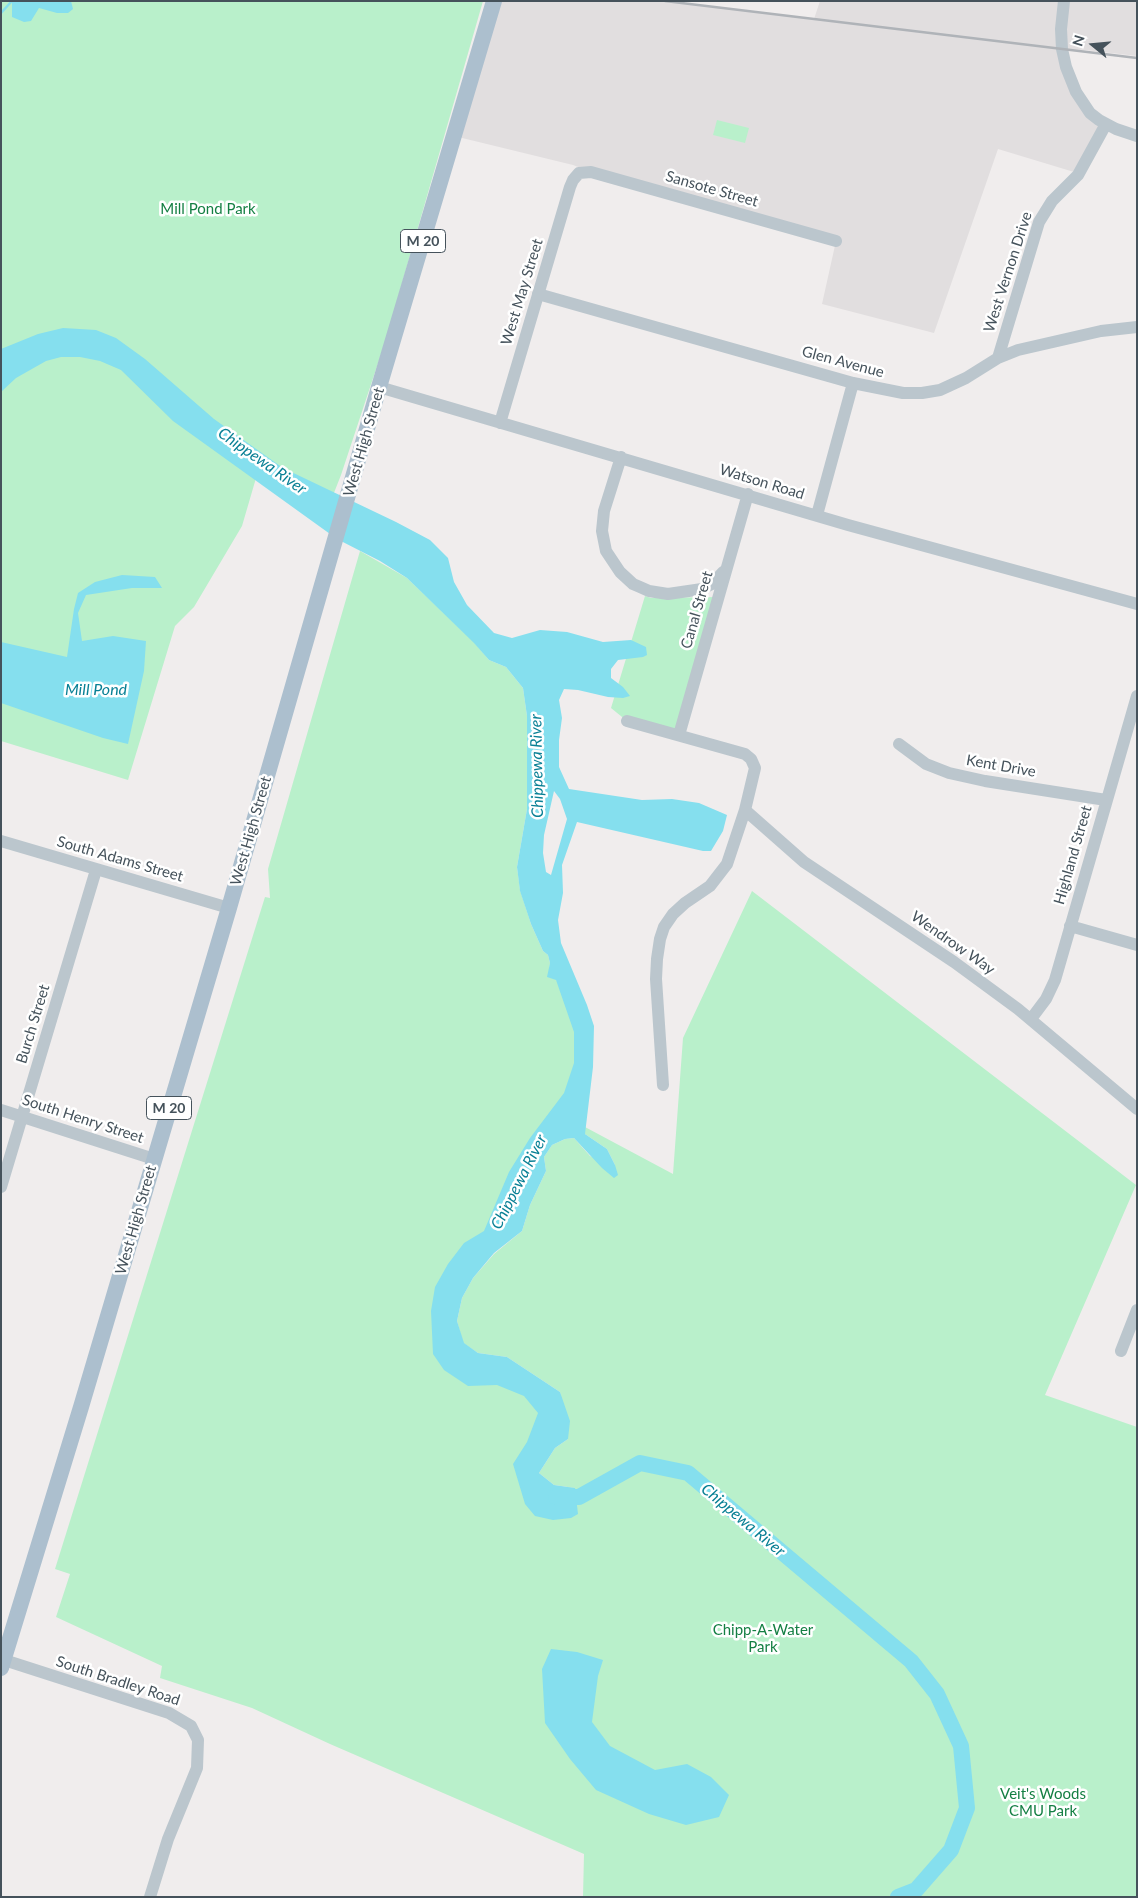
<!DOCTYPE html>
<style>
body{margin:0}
#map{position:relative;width:1138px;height:1898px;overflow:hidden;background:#f0eded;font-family:Lato,sans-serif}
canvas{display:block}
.frame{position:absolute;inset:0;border:2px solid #45525b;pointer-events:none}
.north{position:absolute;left:1068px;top:20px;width:50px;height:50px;-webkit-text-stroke:4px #fff;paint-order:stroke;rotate:287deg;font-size:14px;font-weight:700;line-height:20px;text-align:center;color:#45525b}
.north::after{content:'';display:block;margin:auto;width:18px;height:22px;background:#45525b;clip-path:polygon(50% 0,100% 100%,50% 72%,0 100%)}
</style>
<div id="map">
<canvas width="1138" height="1898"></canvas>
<div class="frame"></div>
<div class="north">N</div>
</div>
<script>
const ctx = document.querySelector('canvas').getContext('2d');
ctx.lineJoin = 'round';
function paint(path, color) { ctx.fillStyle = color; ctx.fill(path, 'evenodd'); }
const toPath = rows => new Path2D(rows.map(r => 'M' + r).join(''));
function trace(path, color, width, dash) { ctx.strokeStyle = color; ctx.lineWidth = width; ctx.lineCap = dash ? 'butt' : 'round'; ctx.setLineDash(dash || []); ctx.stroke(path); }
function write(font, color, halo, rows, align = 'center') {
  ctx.font = font + ' Lato,sans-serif'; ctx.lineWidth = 5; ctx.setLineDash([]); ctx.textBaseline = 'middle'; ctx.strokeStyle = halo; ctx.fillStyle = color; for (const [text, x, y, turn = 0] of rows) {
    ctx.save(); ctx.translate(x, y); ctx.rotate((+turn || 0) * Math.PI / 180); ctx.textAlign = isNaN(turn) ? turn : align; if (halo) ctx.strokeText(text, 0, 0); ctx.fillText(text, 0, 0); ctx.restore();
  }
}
paint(toPath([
 [494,1,670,1,814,19,820,1,1137,1,1137,56,1086,50,1064,49,1076,93,1106,124,1074,172,998,149,934,333,822,304,836,241,591,172,573,165,454,136]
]), '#e1dedf');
paint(toPath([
 [1,1,483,1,386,339,341,475,328,508,261,461,242,526,194,607,175,626,128,780,1,741],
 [717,120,749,128,745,143,713,135],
 [360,551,407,578,473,641,489,660,506,667,523,688,527,716,527,809,517,867,520,890,531,924,543,951,548,955,550,963,549,972,556,979,591,1058,444,1303,461,1352,541,1388,532,1485,575,1488,554,1485,539,1473,555,1448,568,1439,560,1392,507,1357,478,1353,463,1343,457,1321,462,1298,473,1278,494,1254,522,1231,530,1205,546,1171,544,1157,552,1145,565,1139,574,1138,590,1156,615,1165,607,1149,585,1134,585,1127,673,1174,683,1038,752,891,1136,1185,1045,1395,1137,1427,1137,1897,583,1897,584,1854,330,1744,252,1708,160,1678,162,1666,56,1617,70,1574,55,1569,265,897,270,898,268,869],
 [645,596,651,598,717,597,679,735,627,721,611,708]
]), '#b9f0cb');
paint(toPath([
 [12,1,71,1,73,9,68,13,57,13,39,8,31,21,24,22,12,17],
 [63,328,96,330,116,338,145,359,214,419,283,468,396,522,430,540,448,558,454,582,467,605,494,633,512,638,540,630,567,632,603,642,631,640,646,647,647,655,643,657,618,660,611,669,611,678,623,687,630,696,623,698,608,697,578,690,564,689,559,700,562,718,559,740,559,767,569,789,642,800,672,799,699,803,727,815,723,831,711,851,703,851,577,822,562,865,563,893,558,920,561,943,587,1005,594,1026,593,1067,585,1134,607,1149,615,1165,618,1175,614,1178,602,1168,574,1138,565,1139,552,1145,544,1157,546,1171,530,1205,522,1231,494,1253,473,1278,462,1298,457,1321,464,1343,478,1353,507,1357,560,1392,570,1421,568,1439,555,1448,539,1473,554,1485,575,1488,578,1514,571,1518,553,1520,535,1516,525,1504,513,1464,527,1442,538,1413,524,1396,497,1385,468,1386,444,1370,433,1354,431,1311,435,1287,448,1264,464,1243,484,1231,509,1172,530,1138,564,1093,574,1063,574,1032,556,980,547,977,550,963,548,955,543,951,531,924,520,891,517,867,527,809,527,716,523,688,506,667,489,660,474,643,407,578,380,561,337,539,173,421,121,370,100,361,80,357,61,357,46,361,16,378,1,392,1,349,38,334],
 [554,791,560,799,567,819,551,875,546,872,543,853,544,835],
 [122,575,155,577,162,588,132,588,86,595,78,613,82,641,113,636,146,641,144,671,128,744,103,738,1,703,1,642,67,657,74,609,78,593,95,582],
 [551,1649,577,1652,603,1660,598,1676,592,1722,610,1746,655,1770,687,1764,711,1777,729,1795,719,1817,686,1825,649,1814,596,1790,570,1759,545,1723,542,1669]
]), '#85dfee');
trace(toPath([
 [1,13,11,2]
]), '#85dfee', 2.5);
trace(toPath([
 [556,1497,579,1497,640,1463,688,1473,911,1661,937,1694,961,1746,967,1808,951,1850,916,1890,898,1897]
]), '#85dfee', 16);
trace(toPath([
 [1064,1,1061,29,1062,49,1066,67,1076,92,1090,113,1099,120,1116,129,1137,136],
 [538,294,853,383,903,393,922,393,940,390,966,378,998,358,1018,350,1101,331,1137,327],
 [998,358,1039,222,1052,201,1078,175,1106,124],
 [379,387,848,525,1137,604],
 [500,423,570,187,573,180,579,173,591,172,836,241],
 [621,457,604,511,602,531,606,551,620,572,633,584,640,587,649,591,668,594,702,589,712,584,723,572],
 [817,515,853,383],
 [627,721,745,754,751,759,755,768,745,810,727,864,710,886,685,903,673,914,664,927,660,939,657,959,656,979,663,1085],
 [679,735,748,494],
 [899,744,926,764,949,773,985,781,1106,800],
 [745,810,804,862,954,962,1018,1009,1137,1109],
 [1,841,229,908],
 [1070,926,1137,945],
 [1031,1019,1046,999,1055,980,1137,696],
 [1,1110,154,1159],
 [1,1187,96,870],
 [1121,1351,1137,1310],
 [1,1659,169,1713,191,1726,198,1740,197,1768,168,1839,150,1897]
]), '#bbc6cd', 12);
trace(toPath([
 [1,1668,81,1407,229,908,379,387,494,1]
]), '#acbfce', 16);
trace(toPath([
 [665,1,1137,58]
]), '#afb3b8', 2.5);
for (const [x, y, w] of [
 [423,241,45],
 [169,1108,45]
]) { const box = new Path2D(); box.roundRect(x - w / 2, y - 11.5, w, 23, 4); ctx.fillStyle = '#fff'; ctx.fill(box); trace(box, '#45525b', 1); }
write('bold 14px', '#45525b', null, [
 ["M 20",423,241],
 ["M 20",169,1108]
]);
write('15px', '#45525b', '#fff', [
 ["Sansote Street",712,189,16],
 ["West Vernon Drive",1008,272,-72],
 ["West May Street",522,292,-73],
 ["Glen Avenue",843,362,15],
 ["West High Street",364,442,-74],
 ["Watson Road",762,482,17],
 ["Canal Street",697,610,-74],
 ["Kent Drive",1001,766,10],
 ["West High Street",251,831,-74],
 ["Highland Street",1073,855,-74],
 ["South Adams Street",120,859,16],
 ["Wendrow Way",953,943,35],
 ["Burch Street",33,1024,-73],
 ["South Henry Street",83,1119,18],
 ["West High Street",136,1220,-74],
 ["South Bradley Road",118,1681,18]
]);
write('15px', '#147f43', '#fff', [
 ["Mill Pond Park",208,209],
 ["Chipp-A-Water",763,1630],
 ["Park",763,1647],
 ["Veit's Woods",1043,1794],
 ["CMU Park",1043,1811]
]);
write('italic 16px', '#098095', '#fff', [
 ["Chippewa River",262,461,35],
 ["Mill Pond",96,690],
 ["Chippewa River",537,766,-91],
 ["Chippewa River",519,1182,-63],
 ["Chippewa River",743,1520,40]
]);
</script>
